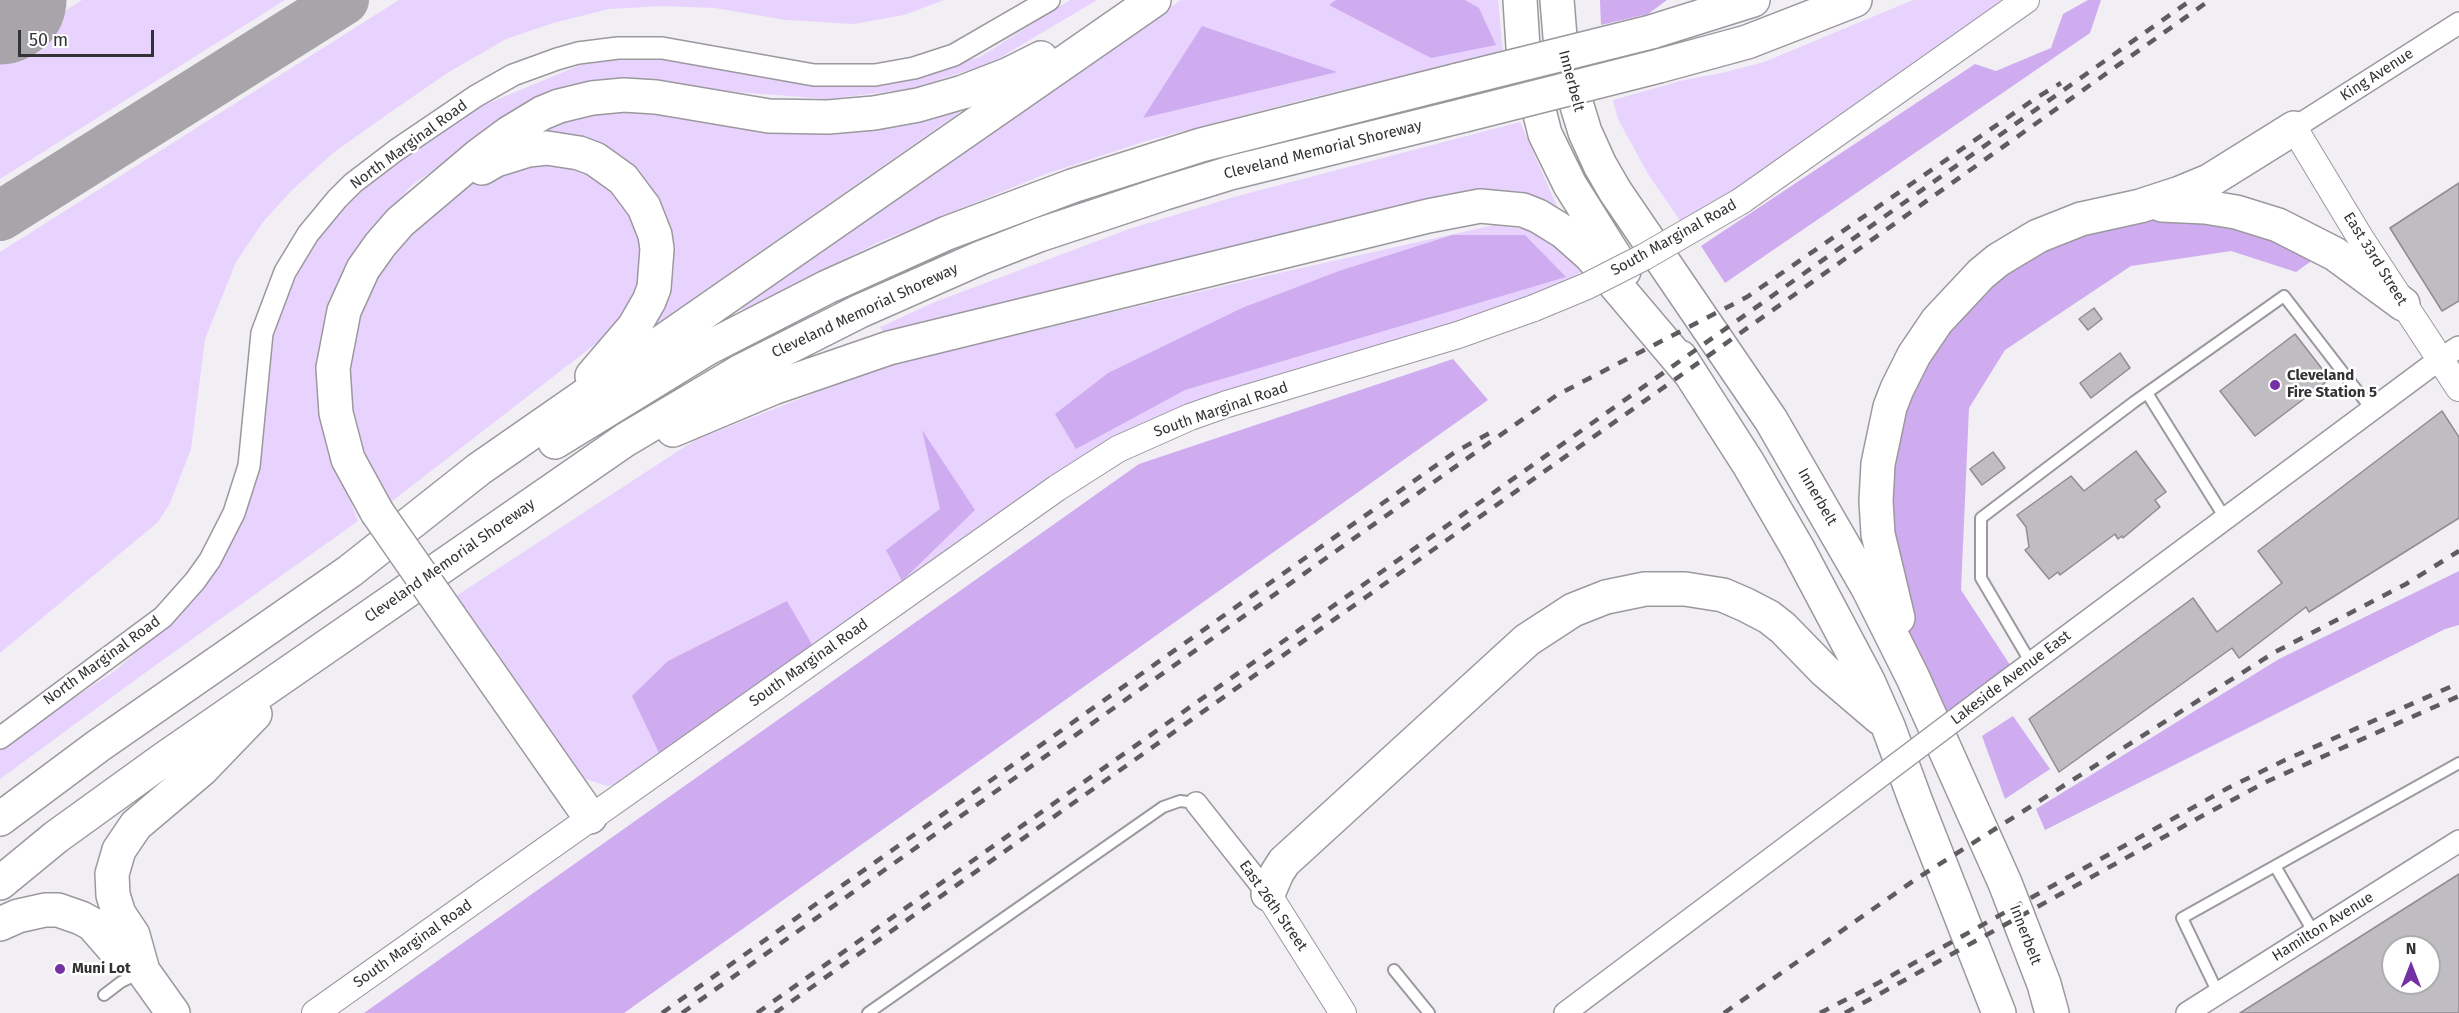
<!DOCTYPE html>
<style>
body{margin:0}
#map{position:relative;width:2459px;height:1013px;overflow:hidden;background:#f1eef4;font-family:"Fira Sans",sans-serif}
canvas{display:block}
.north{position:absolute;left:2381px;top:935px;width:60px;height:60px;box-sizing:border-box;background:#fff;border:2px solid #adadae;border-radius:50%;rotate:0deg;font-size:16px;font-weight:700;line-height:24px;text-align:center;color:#333234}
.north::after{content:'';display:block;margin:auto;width:21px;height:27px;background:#7431a5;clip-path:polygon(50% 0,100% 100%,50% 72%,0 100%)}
.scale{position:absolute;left:18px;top:30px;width:136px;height:27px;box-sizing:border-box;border:3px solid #333234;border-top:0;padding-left:8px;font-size:18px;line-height:21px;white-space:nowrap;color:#333234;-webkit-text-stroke:4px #fff;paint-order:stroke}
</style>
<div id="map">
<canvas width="2459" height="1013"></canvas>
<div class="north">N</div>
<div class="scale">50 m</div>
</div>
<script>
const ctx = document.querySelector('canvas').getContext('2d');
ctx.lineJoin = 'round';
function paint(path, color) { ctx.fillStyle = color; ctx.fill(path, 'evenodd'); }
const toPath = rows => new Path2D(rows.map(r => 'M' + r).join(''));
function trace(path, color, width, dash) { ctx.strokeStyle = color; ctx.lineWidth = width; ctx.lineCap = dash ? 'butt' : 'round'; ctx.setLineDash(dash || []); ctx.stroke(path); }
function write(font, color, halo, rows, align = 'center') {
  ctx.font = font + ' "Fira Sans",sans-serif'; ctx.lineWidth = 5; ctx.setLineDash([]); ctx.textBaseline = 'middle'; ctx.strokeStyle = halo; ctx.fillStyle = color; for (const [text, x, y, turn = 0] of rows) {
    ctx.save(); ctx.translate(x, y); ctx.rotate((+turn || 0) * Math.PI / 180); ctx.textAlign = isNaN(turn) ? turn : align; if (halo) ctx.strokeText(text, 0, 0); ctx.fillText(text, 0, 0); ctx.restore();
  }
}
paint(toPath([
 [82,0,285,0,0,179,0,52],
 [399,0,944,0,904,15,854,24,786,20,715,8,662,6,609,9,553,23,506,39,449,72,385,116,333,153,291,191,263,222,236,262,205,339,191,449,170,503,158,522,0,653,0,252],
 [1070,0,1097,0,991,63,910,89,828,99,593,81,527,105,412,185,371,233,330,312,316,365,336,465,358,521,153,667,0,779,0,750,37,722,115,671,185,609,223,556,250,499,257,474,264,425,267,362,272,331,310,246,344,204,458,116,592,60,666,59,912,77,980,57],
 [1181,0,1498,0,1503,52,1306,99,1146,141,1043,175,879,242,743,311,740,299],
 [1913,0,2008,0,1727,196,1681,222,1648,174,1618,119,1613,100,1680,81,1726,72,1764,62],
 [624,106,956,106,959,113,656,324,674,270,663,212,642,176,622,158,591,141,566,133,543,134,523,140,550,123],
 [1520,122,1559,211,1503,192,1469,191,886,336,880,327,935,302,1129,229,1234,197],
 [567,161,620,192,640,235,644,271,631,305,619,324,602,339,387,505,361,460,350,421,349,331,389,248,434,209,489,173,514,163],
 [1494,225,1528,230,1565,246,1581,272,1552,289,1428,332,1319,365,979,531,659,753,647,769,628,782,607,786,574,775,453,598,695,440,878,368,1266,276]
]), '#e8d3fe');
paint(toPath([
 [1336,0,1465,0,1479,8,1496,45,1431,58,1329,5],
 [1600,0,1667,0,1648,14,1601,25],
 [2088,0,2101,0,2090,33,1725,283,1701,246,1975,64,1996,71,2051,48,2063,14],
 [1202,26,1337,72,1143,118],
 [2140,206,2327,250,2296,272,2231,251,2131,266,2005,350,1969,408,1961,590,2016,674,1942,729,1913,678,1878,464,1965,288],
 [1452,235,1525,235,1566,277,1185,390,1076,449,1055,414,1108,373,1242,308,1339,271],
 [1453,359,1488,400,624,1013,364,1013,1139,464],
 [922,430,975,510,902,581,886,550,940,509],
 [2459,571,2459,625,2445,629,2045,830,2036,809,2279,659],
 [787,601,813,646,659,753,632,696,668,661],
 [2013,716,2050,769,2005,799,1982,736]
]), '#cfacf0');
trace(toPath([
 [0,216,344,0]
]), '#a8a5aa', 50);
trace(toPath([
 [0,3,5,0]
]), '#a8a5aa', 123);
const building = toPath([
 [2459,183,2459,301,2442,311,2390,228,2459,183],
 [2094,308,2102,319,2088,330,2079,319,2094,308],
 [2295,334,2330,379,2255,436,2220,391,2295,334],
 [2120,353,2130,368,2091,398,2080,383,2120,353],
 [2442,411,2459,437,2459,518,2309,612,2306,607,2239,658,2232,648,2059,772,2029,719,2193,598,2217,632,2282,583,2258,551,2442,411],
 [2136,451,2166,492,2155,500,2160,507,2123,538,2122,536,2118,539,2115,534,2060,575,2058,572,2049,579,2025,550,2029,547,2026,527,2017,515,2071,476,2084,491,2136,451],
 [1993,452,2005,468,1982,485,1970,469,1993,452],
 [2459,874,2459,1013,2240,1013,2459,874],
 [2393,947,2429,947,2429,983,2393,983,2393,947]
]);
paint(building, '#bfbcc2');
trace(building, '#8f8c92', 1.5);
const service = toPath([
 [2147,393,2225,518],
 [2031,663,1981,578,1981,518,2134,402,2284,296,2372,410],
 [2275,866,2314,933],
 [1394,970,1429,1013],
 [2218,993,2182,918,2459,763],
 [104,995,121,982,138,974],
 [868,1013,1163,807,1180,801,1196,803]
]);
const minor = toPath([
 [2294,128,2459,23],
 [1996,689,2440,359,2459,347],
 [0,738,163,617,195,581,210,560,234,513,249,466,262,333,285,272,308,234,337,199,353,183,395,151,476,96,513,75,557,59,578,53,618,48,662,48,814,75,875,75,914,68,954,55,1049,0],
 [1196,803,1268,894],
 [1565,1013,1845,803],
 [2187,1013,2459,841]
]);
const tertiary = toPath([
 [2294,128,2361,239,2459,388],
 [1741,201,2026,0],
 [1268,894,1343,1013],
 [315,1013,1057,488,1118,449,1190,417,1227,404,1458,335,1534,308]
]);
const motorway = toPath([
 [1520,0,1523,47,1545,134,1570,185,1624,271],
 [1557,0,1560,37,1566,70,1585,132,1600,165,1615,191,1771,420,1868,588,1913,678,2005,883,2044,984,2052,1013],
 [1651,32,1753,0],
 [1659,66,1747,42,1855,0],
 [482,168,496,160,528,150,547,148,579,153,595,159,623,179,644,207,655,235,657,249,654,288,649,301,634,327,592,376],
 [2162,205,2205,207,2236,212,2278,225,2335,254,2403,304],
 [1680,357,1748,463,1798,549,1868,681,1888,726,1916,802,1999,1013],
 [673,430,773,388,889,348,1428,216,1480,206,1523,210,1538,216,1564,232,1591,256,1691,374],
 [555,442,708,348,827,287,947,233,1072,186,1201,145,1458,80],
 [377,512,348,459,336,413,333,368,344,311,363,269,380,245,400,222,478,156,509,133,542,113,559,106,592,98,624,95,656,97,769,116,828,117,874,113,918,105,963,92,1007,75,1041,58],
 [450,617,590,817],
 [1898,618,1878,534,1876,501,1878,464,1890,407,1897,389,1914,355,1937,321,1981,274,1998,260,2038,236,2081,219,2140,206,2180,193,2209,181,2294,128],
 [0,819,98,746,350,571,479,469,1154,0],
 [0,883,56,837,164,759,625,440,741,371,860,311,980,258,1039,235,1165,193,1230,173,1465,115],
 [1268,894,1277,873,1284,862,1527,640,1573,610,1606,597,1645,589,1685,589,1723,595,1746,605,1769,617,1783,628,1825,671,1880,718],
 [0,924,18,916,45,910,58,910,81,918,92,924,113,948,143,971,173,1013],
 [143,971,133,935,119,914,113,895,112,874,119,850,136,825,201,770,255,714]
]);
trace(service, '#9b989e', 14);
trace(minor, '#9b989e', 24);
trace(tertiary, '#9b989e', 28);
trace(motorway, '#9b989e', 36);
trace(service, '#fff', 10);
trace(minor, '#fff', 21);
trace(tertiary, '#fff', 26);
trace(motorway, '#fff', 33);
trace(toPath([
 [662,1013,1455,452,1497,429],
 [682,1013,1557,395,1747,297,2036,98,2061,83],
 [757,1013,2191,0],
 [775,1013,1660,390,2210,0],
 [1724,1013,1916,879,2275,652,2406,584,2459,551],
 [1820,1013,1880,982,2228,788,2285,760,2459,683],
 [1845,1013,2202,816,2268,781,2459,696]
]), '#5e5c5f', 4.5, [10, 10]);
const minorBridge = toPath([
 [1845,803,1996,689]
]);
const tertiaryBridge = toPath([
 [1534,308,1587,286,1644,257,1741,201]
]);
const motorwayBridge = toPath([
 [1458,80,1651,32],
 [1465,115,1659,66],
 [377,512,450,617]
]);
trace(minorBridge, '#9b989e', 24, []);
trace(tertiaryBridge, '#9b989e', 28, []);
trace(motorwayBridge, '#9b989e', 36, []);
trace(minorBridge, '#fff', 21);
trace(tertiaryBridge, '#fff', 26);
trace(motorwayBridge, '#fff', 33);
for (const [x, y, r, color] of [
 [2275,385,6,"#7431a5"],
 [60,969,6,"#7431a5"]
]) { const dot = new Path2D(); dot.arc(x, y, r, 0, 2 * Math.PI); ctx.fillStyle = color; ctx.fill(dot); trace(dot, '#fff', 2); }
write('15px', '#333234', '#fff', [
 ["King Avenue",2377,75,-33],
 ["Innerbelt",1571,81,75],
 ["North Marginal Road",409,145,-36],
 ["Cleveland Memorial Shoreway",1323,150,-14],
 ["South Marginal Road",1674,238,-29],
 ["East 33rd Street",2375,259,58],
 ["Cleveland Memorial Shoreway",865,311,-25],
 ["South Marginal Road",1221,410,-19],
 ["Innerbelt",1817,497,60],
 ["Cleveland Memorial Shoreway",450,561,-35],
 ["North Marginal Road",102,661,-36],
 ["South Marginal Road",809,663,-35],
 ["Lakeside Avenue East",2011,678,-37],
 ["East 26th Street",1273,906,55],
 ["Hamilton Avenue",2323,927,-32],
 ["Innerbelt",2025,935,69],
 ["South Marginal Road",413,944,-35]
]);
write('bold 15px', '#333234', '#fff', [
 ["Cleveland",2287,376],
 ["Fire Station 5",2287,393],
 ["Muni Lot",72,969]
], 'left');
</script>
